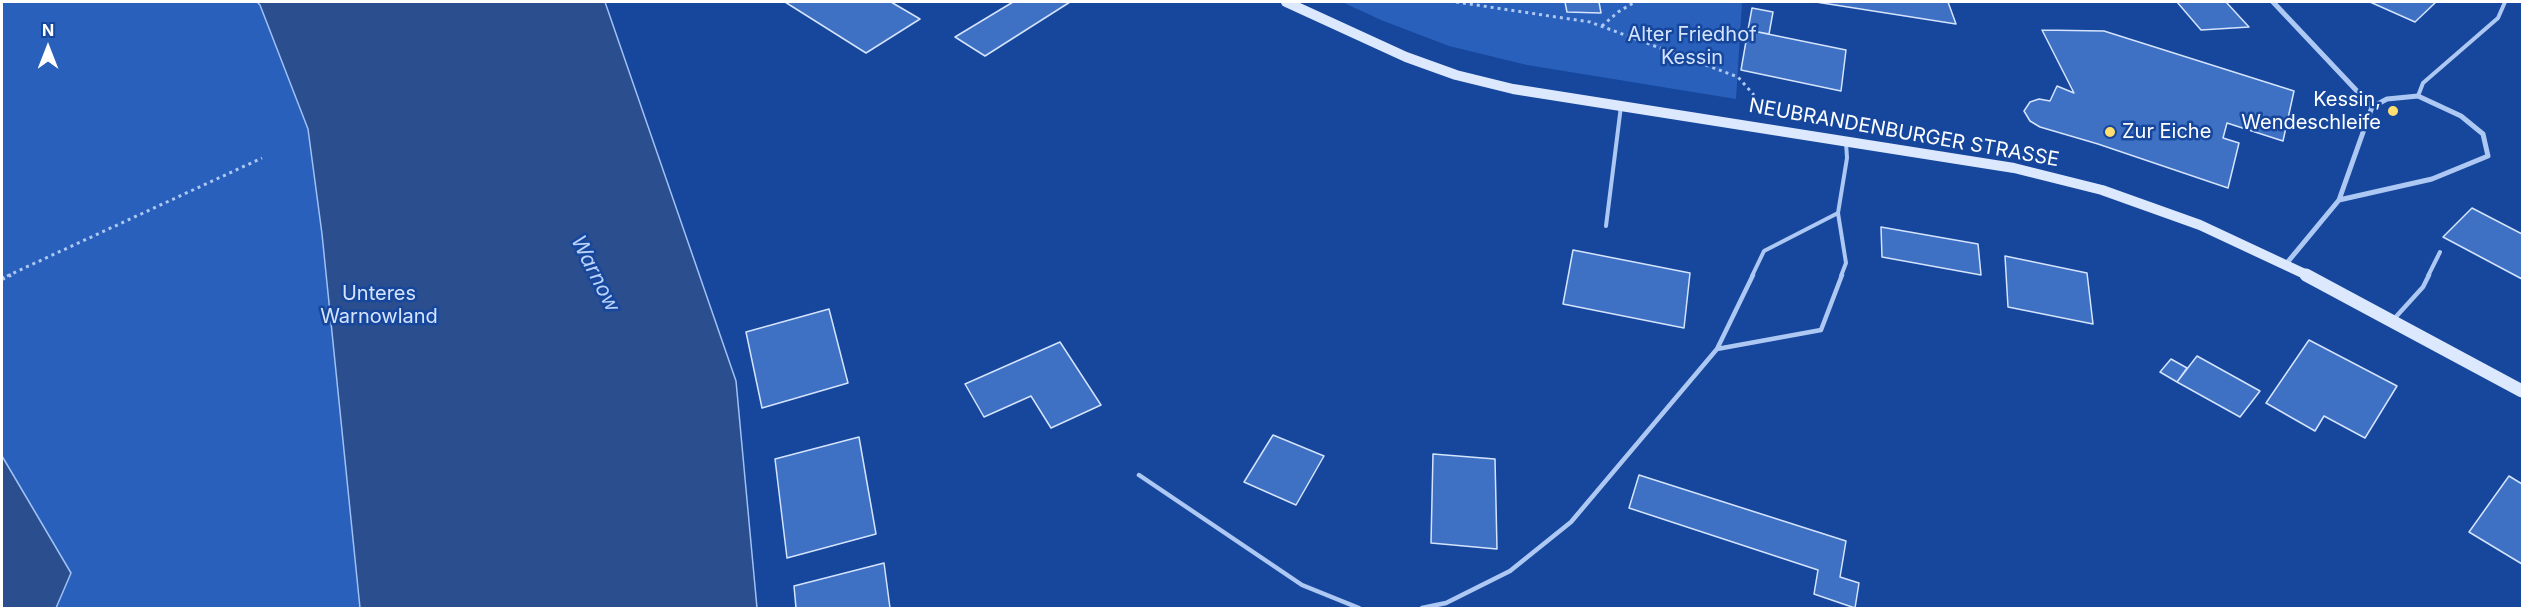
<!DOCTYPE html>
<style>
body{margin:0}
#map{position:relative;width:2524px;height:610px;overflow:hidden;background:#16479d;font-family:Inter,sans-serif}
canvas{display:block}
.frame{position:absolute;inset:0;border:3px solid #fff;pointer-events:none}
.north{position:absolute;left:18px;top:18px;width:60px;height:60px;-webkit-text-stroke:4px #16479d;paint-order:stroke;rotate:0deg;font-size:16px;font-weight:700;line-height:24px;text-align:center;color:#fff}
.north::after{content:'';display:block;margin:auto;width:21px;height:27px;background:#fff;clip-path:polygon(50% 0,100% 100%,50% 72%,0 100%)}
</style>
<div id="map">
<canvas width="2524" height="610"></canvas>
<div class="frame"></div>
<div class="north">N</div>
</div>
<script>
const ctx = document.querySelector('canvas').getContext('2d');
ctx.lineJoin = 'round';
function paint(path, color) { ctx.fillStyle = color; ctx.fill(path, 'evenodd'); }
const toPath = rows => new Path2D(rows.map(r => 'M' + r).join(''));
function trace(path, color, width, dash) { ctx.strokeStyle = color; ctx.lineWidth = width; ctx.lineCap = dash ? 'butt' : 'round'; ctx.setLineDash(dash || []); ctx.stroke(path); }
function write(font, color, halo, rows, align = 'center') {
  ctx.font = font + ' Inter,sans-serif'; ctx.lineWidth = 5; ctx.setLineDash([]); ctx.textBaseline = 'middle'; ctx.strokeStyle = halo; ctx.fillStyle = color; for (const [text, x, y, turn = 0] of rows) {
    ctx.save(); ctx.translate(x, y); ctx.rotate((+turn || 0) * Math.PI / 180); ctx.textAlign = isNaN(turn) ? turn : align; if (halo) ctx.strokeText(text, 0, 0); ctx.fillText(text, 0, 0); ctx.restore();
  }
}
paint(toPath([
 [2,2,605,2,736,381,757,608,2,608],
 [1342,2,1742,2,1736,99,1527,65,1449,46,1381,20]
]), '#2960bb');
const water = toPath([
 [257,2,605,2,736,381,757,608,360,608,322,234,308,129,260,5,257,2],
 [2,456,71,573,56,608,2,608,2,456]
]);
paint(water, '#2a4e8e');
trace(water, '#9fc1f5', 1.5);
const building = toPath([
 [785,2,891,2,920,19,866,53,785,2],
 [1013,2,1070,2,985,56,955,37,1013,2],
 [1565,2,1599,2,1601,13,1567,12,1565,2],
 [1816,2,1948,2,1956,24,1816,2],
 [2177,2,2226,2,2249,27,2201,30,2177,2],
 [2370,2,2436,2,2415,22,2370,2],
 [1752,8,1773,12,1769,34,1748,30,1752,8],
 [1748,30,1846,50,1841,91,1741,70,1748,30],
 [2042,30,2104,31,2294,91,2283,141,2227,123,2223,138,2239,143,2228,188,2098,144,2040,127,2030,121,2024,111,2030,102,2039,99,2050,101,2057,86,2074,93,2042,30],
 [2472,208,2522,234,2522,279,2443,237,2472,208],
 [1881,227,1978,244,1981,275,1882,257,1881,227],
 [1573,250,1690,273,1684,328,1563,304,1573,250],
 [2005,256,2087,273,2093,324,2008,307,2005,256],
 [829,309,848,383,762,408,746,332,829,309],
 [2309,340,2397,386,2365,438,2324,416,2315,431,2266,403,2309,340],
 [1060,342,1101,405,1051,428,1031,396,984,417,965,384,1060,342],
 [2197,356,2260,391,2240,417,2177,382,2197,356],
 [2171,359,2187,368,2177,382,2160,372,2171,359],
 [1273,435,1324,456,1296,505,1244,482,1273,435],
 [859,437,876,534,787,558,775,459,859,437],
 [1433,454,1495,459,1497,549,1431,543,1433,454],
 [1639,475,1846,541,1840,577,1859,583,1855,608,1814,594,1818,570,1629,508,1639,475],
 [2509,476,2522,484,2522,564,2469,532,2509,476],
 [884,563,890,608,796,608,794,586,884,563]
]);
paint(building, '#3e70c4');
trace(building, '#d5e4fd', 1.5);
trace(toPath([
 [1456,2,1590,22,1738,77,1754,95],
 [1602,26,1618,12,1635,2],
 [7,276,262,158]
]), '#adc8f3', 3, [3, 4]);
trace(toPath([
 [2,279,11,275]
]), '#adc8f3', 4, [3, 4.5]);
trace(toPath([
 [2418,96,2423,83,2498,18,2505,2],
 [1838,213,1846,263,1841,276],
 [1606,226,1621,106],
 [1752,276,1764,251,1838,213,1847,158,1846,142],
 [2428,276,2440,252]
]), '#adc8f3', 4);
trace(toPath([
 [2393,320,2423,287,2429,275],
 [1717,349,1821,330,1842,275],
 [1139,475,1302,585,1359,608],
 [1422,608,1446,603,1510,571,1571,522,1717,349,1753,275]
]), '#adc8f3', 4.5);
trace(toPath([
 [2273,2,2372,107,2339,200,2286,264],
 [2339,200,2432,179,2488,156,2483,134,2461,116,2418,96,2387,99,2372,107]
]), '#adc8f3', 5);
trace(toPath([
 [1286,2,1406,57,1456,75,1513,89,2014,168,2102,190,2200,225,2309,276]
]), '#dce8fd', 10);
trace(toPath([
 [2306,275,2522,391]
]), '#dce8fd', 13);
for (const [x, y, r, color] of [
 [2393,111,6,"#ffdf6f"],
 [2110,132,6,"#ffdf6f"]
]) { const dot = new Path2D(); dot.arc(x, y, r, 0, 2 * Math.PI); ctx.fillStyle = color; ctx.fill(dot); trace(dot, '#16479d', 2); }
write('20px', '#d5e4fd', '#16479d', [
 ["Alter Friedhof",1692,35],
 ["Kessin",1692,58],
 ["Unteres",379,294],
 ["Warnowland",379,317]
]);
write('20px', '#fff', '#16479d', [
 ["Kessin,",2381,100],
 ["Wendeschleife",2381,123],
 ["Zur Eiche",2122,132,"left"]
], 'right');
write('20px', '#fff', '#16479d', [
 ["NEUBRANDENBURGER STRASSE",1904,133,10]
]);
write('italic 21px', '#bad2f9', '#16479d', [
 ["Warnow",595,274,63]
]);
</script>
